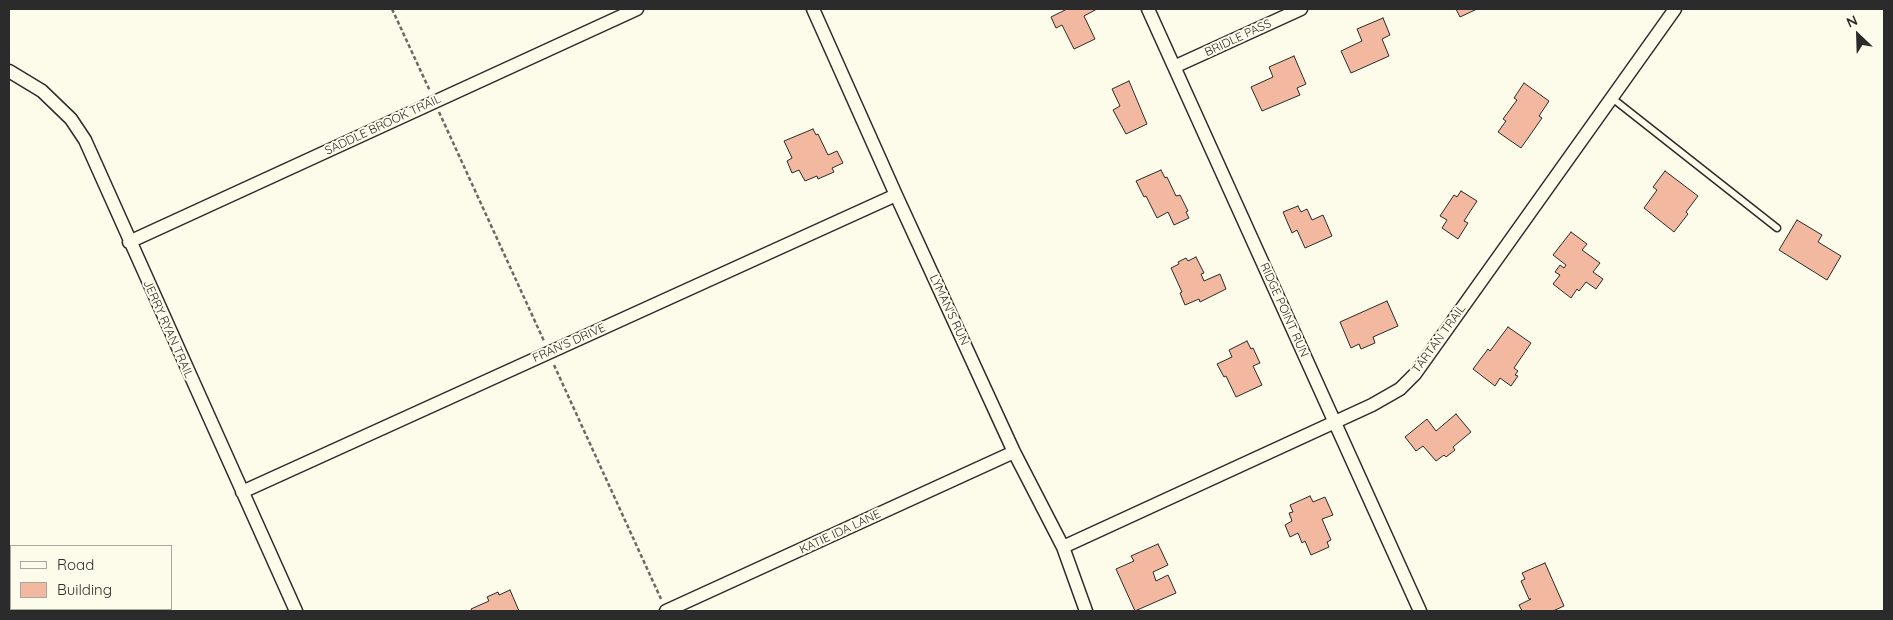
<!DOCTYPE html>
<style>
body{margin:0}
#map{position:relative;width:1893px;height:620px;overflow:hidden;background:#fdfbea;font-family:Quicksand,sans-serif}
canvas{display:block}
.frame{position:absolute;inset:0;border:10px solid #2b2b2b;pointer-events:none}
.legend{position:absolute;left:10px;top:545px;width:162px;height:65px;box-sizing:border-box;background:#fdfbea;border:1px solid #a9a89e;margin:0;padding:6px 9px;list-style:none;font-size:15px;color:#2b2b2b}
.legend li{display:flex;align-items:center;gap:10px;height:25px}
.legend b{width:25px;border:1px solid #a9a89e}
.north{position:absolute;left:1833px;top:10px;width:50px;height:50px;-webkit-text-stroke:4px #fdfbea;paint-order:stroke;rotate:336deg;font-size:14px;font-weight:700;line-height:20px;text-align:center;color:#2b2b2b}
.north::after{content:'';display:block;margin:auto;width:18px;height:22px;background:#2b2b2b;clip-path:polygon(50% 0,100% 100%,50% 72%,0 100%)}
</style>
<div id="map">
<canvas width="1893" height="620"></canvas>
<div class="frame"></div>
<ul class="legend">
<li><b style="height:6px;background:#fdfbea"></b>Road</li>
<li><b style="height:14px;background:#f2b8a0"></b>Building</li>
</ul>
<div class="north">N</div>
</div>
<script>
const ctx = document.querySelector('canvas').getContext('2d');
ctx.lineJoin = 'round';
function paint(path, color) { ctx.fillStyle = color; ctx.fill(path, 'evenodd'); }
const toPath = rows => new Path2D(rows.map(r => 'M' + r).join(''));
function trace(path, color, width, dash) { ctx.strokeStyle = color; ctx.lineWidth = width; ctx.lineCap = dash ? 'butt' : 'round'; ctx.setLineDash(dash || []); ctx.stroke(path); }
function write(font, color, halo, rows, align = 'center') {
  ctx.font = font + ' Quicksand,sans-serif'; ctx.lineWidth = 4; ctx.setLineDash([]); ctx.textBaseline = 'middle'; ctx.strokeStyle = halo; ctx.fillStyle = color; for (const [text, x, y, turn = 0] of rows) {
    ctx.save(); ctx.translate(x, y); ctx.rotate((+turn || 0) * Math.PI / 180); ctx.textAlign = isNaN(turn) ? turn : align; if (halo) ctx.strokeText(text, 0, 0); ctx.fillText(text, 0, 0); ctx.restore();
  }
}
const building = toPath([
 [1067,9,1097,9,1084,16,1095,39,1074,49,1062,25,1056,28,1051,17,1067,9],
 [1456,9,1477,9,1460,17,1456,9],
 [1383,18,1390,35,1382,39,1389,56,1351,73,1341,51,1362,41,1357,29,1383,18],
 [1294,56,1306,84,1297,88,1300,95,1262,111,1251,87,1273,77,1269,67,1294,56],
 [1129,81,1147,124,1126,134,1113,110,1120,106,1112,89,1129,81],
 [1524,83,1549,101,1539,116,1542,118,1521,148,1498,132,1506,121,1503,119,1517,100,1514,98,1524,83],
 [813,129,816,135,818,134,828,155,837,151,843,163,832,168,834,172,818,179,817,176,805,181,799,170,792,173,787,161,792,158,784,141,813,129],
 [1161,170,1165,178,1167,177,1176,196,1180,195,1188,211,1186,212,1189,218,1174,225,1168,212,1157,218,1146,196,1144,197,1136,181,1161,170],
 [1665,171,1698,196,1686,212,1688,214,1674,232,1644,208,1657,190,1653,187,1665,171],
 [1461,191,1477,201,1464,221,1468,223,1458,239,1442,228,1447,220,1440,216,1454,195,1457,197,1461,191],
 [1298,206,1301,212,1307,209,1312,220,1323,215,1332,236,1305,248,1297,230,1292,233,1283,212,1298,206],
 [1797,220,1822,235,1818,242,1841,256,1827,280,1779,250,1797,220],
 [1571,232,1587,244,1582,250,1600,263,1593,272,1603,279,1596,289,1586,282,1579,291,1577,289,1571,298,1553,284,1560,275,1555,272,1560,265,1564,268,1566,265,1553,255,1571,232],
 [1196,257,1204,273,1201,274,1204,281,1220,274,1226,289,1200,302,1199,299,1185,305,1180,293,1182,292,1171,268,1179,264,1178,262,1186,258,1188,261,1196,257],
 [1387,301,1398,326,1373,337,1375,343,1361,349,1359,344,1351,348,1340,322,1387,301],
 [1508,327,1531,343,1514,368,1518,371,1515,375,1518,376,1511,386,1500,378,1495,386,1473,369,1488,349,1490,351,1508,327],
 [1247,341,1251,349,1253,348,1260,363,1253,366,1262,385,1236,397,1226,376,1224,377,1217,364,1232,357,1229,350,1247,341],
 [1456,414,1471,432,1453,447,1455,450,1446,457,1444,455,1436,461,1423,446,1416,451,1405,437,1427,419,1436,431,1456,414],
 [1310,496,1313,502,1325,497,1333,515,1322,519,1331,540,1327,542,1329,547,1311,555,1305,541,1302,543,1298,533,1290,537,1285,525,1292,521,1289,513,1293,512,1290,505,1310,496],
 [1158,544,1168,565,1153,572,1156,581,1168,575,1176,593,1135,611,1116,569,1134,561,1131,556,1158,544],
 [1545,563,1564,606,1553,611,1522,611,1519,605,1531,599,1529,599,1521,581,1525,579,1522,573,1545,563],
 [510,590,519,611,472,611,471,609,489,601,487,597,498,592,499,595,510,590]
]);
paint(building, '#f2b8a0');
trace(building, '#2b2b2b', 1);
const service = toPath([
 [1612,98,1777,228]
]);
const minor = toPath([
 [813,9,896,195,1014,452,1063,547,1086,611],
 [1148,9,1420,611],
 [1176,66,1301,9],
 [9,71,42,91,71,119,85,140,296,611],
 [129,242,637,9],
 [242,492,896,195],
 [1063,547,1372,405,1400,389,1415,374,1675,9],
 [666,611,1014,452]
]);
trace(service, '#2b2b2b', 9);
trace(minor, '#2b2b2b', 15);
trace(toPath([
 [392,9,430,91],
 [439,112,544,341],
 [554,365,661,599]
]), '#6a6964', 2.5, [4, 2.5]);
trace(service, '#fdfbea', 6);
trace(minor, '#fdfbea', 12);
write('12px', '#2b2b2b', '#fdfbea', [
 ["BRIDLE PASS",1238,38,-25],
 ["SADDLE BROOK TRAIL",383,125,-25],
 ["LYMAN'S RUN",949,310,65],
 ["RIDGE POINT RUN",1284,310,66],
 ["JERRY RYAN TRAIL",168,329,66],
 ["TARTAN TRAIL",1439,339,-54],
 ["FRAN'S DRIVE",569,343,-24],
 ["KATIE IDA LANE",840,532,-25]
]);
</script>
